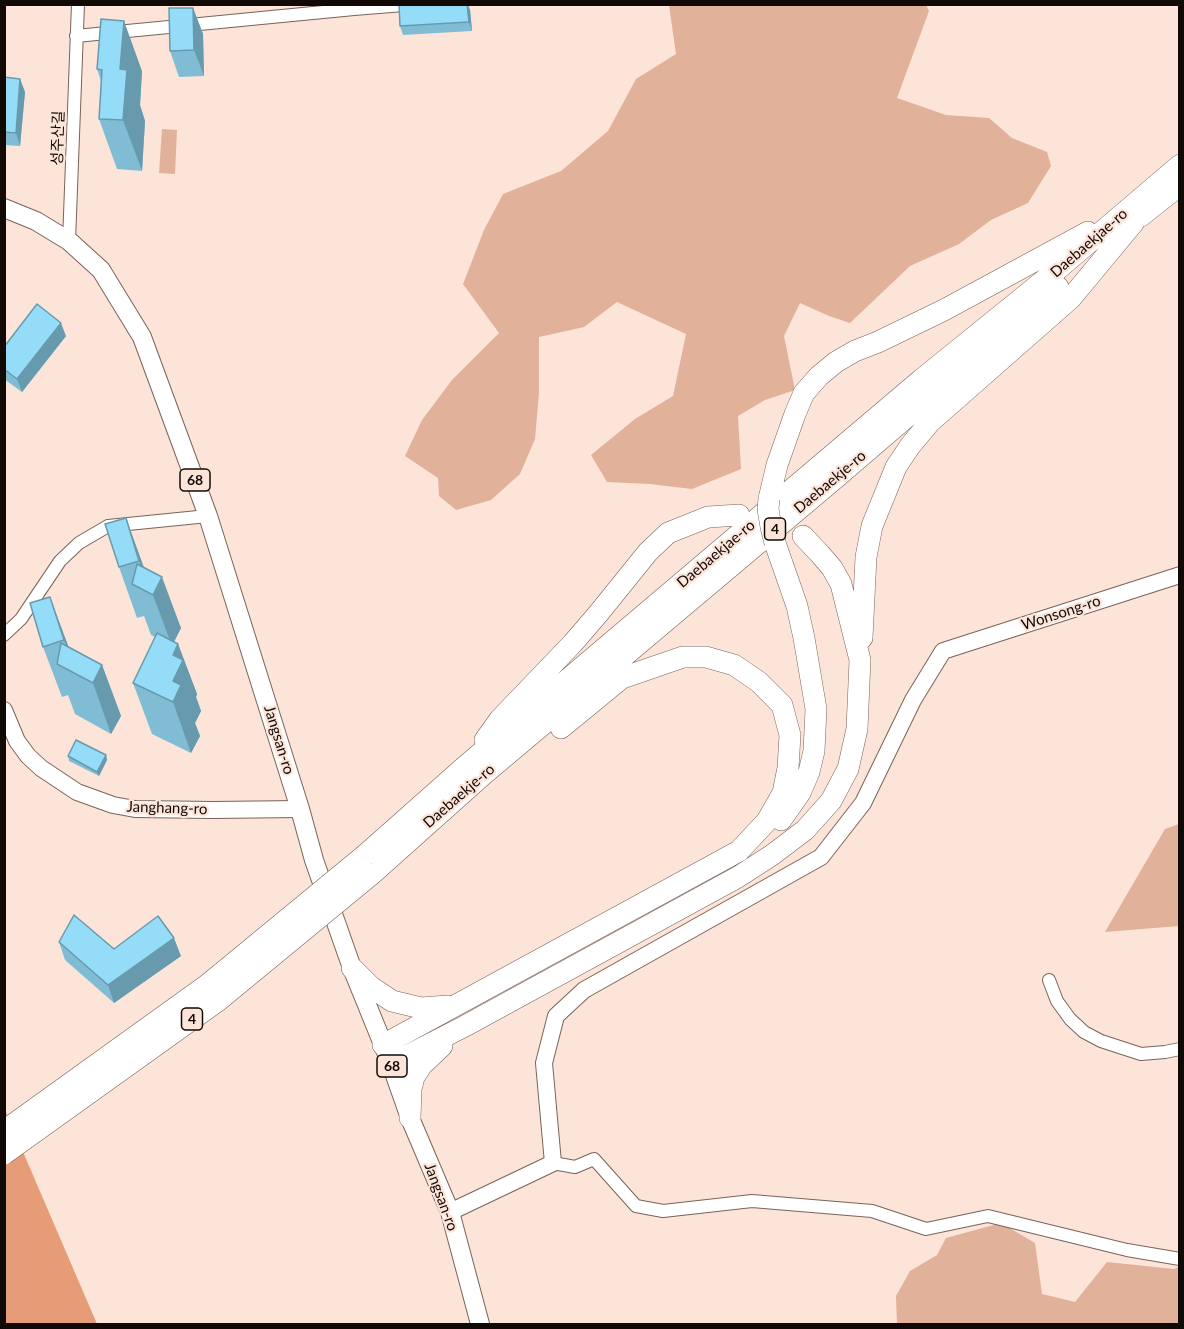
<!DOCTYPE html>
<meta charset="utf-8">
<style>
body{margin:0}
#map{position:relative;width:1184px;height:1329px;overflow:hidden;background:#fde4d8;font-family:Lato,sans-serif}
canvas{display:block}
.frame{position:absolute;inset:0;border:6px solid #110906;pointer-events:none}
</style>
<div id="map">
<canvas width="1184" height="1329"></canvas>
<div class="frame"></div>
</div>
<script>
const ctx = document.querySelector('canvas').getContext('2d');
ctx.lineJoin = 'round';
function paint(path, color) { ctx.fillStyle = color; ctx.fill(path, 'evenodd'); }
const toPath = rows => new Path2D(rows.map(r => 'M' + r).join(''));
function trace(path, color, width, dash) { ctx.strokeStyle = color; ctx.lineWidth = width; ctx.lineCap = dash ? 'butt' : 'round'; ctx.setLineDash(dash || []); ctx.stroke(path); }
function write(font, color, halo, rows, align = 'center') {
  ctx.font = font + ' Lato,"Noto Sans KR",sans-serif'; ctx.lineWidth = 4.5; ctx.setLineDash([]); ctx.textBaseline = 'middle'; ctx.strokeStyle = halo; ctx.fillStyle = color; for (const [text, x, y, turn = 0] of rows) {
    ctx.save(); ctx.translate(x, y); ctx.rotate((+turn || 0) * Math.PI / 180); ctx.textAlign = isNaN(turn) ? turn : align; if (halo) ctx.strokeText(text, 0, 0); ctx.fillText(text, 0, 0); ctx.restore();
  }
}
paint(toPath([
 [669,5,926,5,929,11,897,98,946,115,989,118,1012,138,1047,152,1051,166,1028,203,991,220,959,244,910,266,850,323,829,316,800,303,784,336,795,390,765,400,738,416,741,469,692,489,650,484,607,482,591,455,635,419,673,396,686,334,617,302,584,327,539,337,539,393,535,439,520,474,491,500,456,510,439,496,438,478,405,456,422,420,452,380,499,333,463,284,484,230,503,194,561,171,608,131,636,79,676,54],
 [162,129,177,130,175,174,159,173],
 [1179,824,1179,926,1105,932,1165,829],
 [1001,1223,1035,1243,1042,1294,1075,1302,1107,1262,1174,1269,1179,1267,1179,1324,897,1324,896,1296,910,1271,937,1255,946,1238]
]), '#e1b19a');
paint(toPath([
 [5,1110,97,1324,5,1324]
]), '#e59c77');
const street = toPath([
 [76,36,354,9,416,4],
 [69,241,78,4],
 [4,635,21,619,60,561,79,543,108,526,208,516],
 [1049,980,1057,1001,1070,1019,1084,1032,1101,1041,1141,1054,1165,1052,1180,1049],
 [553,1163,575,1167,594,1159,636,1206,663,1211,752,1201,872,1211,926,1229,988,1216,1127,1250,1180,1259]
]);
const secondary = toPath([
 [4,710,17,741,28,756,41,768,77,792,113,805,135,809,213,810,300,809],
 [450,1212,553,1163,544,1063,556,1016,584,990,821,857,863,803,913,700,943,651,1180,575]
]);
const primary = toPath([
 [4,208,36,221,69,241,101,270,142,337,208,516,300,809,314,860,352,968,391,1064,410,1118,450,1212,480,1324]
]);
const highway = toPath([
 [1141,216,1180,185],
 [769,499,777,465,795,414,804,393,819,376,836,362,855,351,878,342,944,310,1088,232],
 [775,543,797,606,804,638,816,709,814,751,809,772,800,793,781,820],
 [862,638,866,557,872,526,896,467,910,446,930,422,1071,298,1134,222],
 [485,740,500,719,573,643,598,614,648,552,668,533,708,517,739,515],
 [365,855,462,769,922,379,1058,269,1180,165],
 [372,874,484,774,838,476,1058,287],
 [352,968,371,987,392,1001,421,1008,448,1006],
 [383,1045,739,851,767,821,783,793,788,768,790,735,782,705,759,682,734,665,706,657,683,657,622,678,561,728],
 [391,1064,465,1026,738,877,772,855,805,830,831,801,848,769,857,729,860,660,841,584,832,568,820,554,803,536],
 [410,1118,411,1089,414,1077,422,1065,442,1046]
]);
trace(street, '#796359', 14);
trace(secondary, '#796359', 18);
trace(primary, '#796359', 20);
trace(highway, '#796359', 22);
trace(street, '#fff', 12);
trace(secondary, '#fff', 16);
trace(primary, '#fff', 18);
trace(highway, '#fff', 21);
const highwayBridge = toPath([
 [769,499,768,509,771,527,775,543],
 [4,1131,207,985,365,855],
 [4,1154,219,1000,372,874]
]);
trace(highwayBridge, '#796359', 22, []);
trace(highwayBridge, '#fff', 21);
paint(toPath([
 [193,8,203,34,204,76,179,77,170,51],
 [470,10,472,31,403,35,400,26],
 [97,69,142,71,140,105,145,121,142,171,117,169,99,119,101,81],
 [4,77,20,79,25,92,20,146,4,145],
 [66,336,22,392,4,379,4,347],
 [126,518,144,568,181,628,174,641,178,644,197,694,196,697,201,711,195,723,200,736,191,753,152,734,133,683,155,637,151,635,144,616,137,618,119,567],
 [50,597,68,647,102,665,121,716,111,734,75,714,68,695,62,697,43,647],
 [106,755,107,760,99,776,69,761,68,756],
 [59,942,114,949,181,956,114,1003,65,960]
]), '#80bdd5');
paint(toPath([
 [467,4,468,4,470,10,472,31,469,22],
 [193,8,203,34,204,76,194,50],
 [124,21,142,71,140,105,145,121,142,171,123,120,120,69],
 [20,79,25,92,20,146,16,133],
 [61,323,66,336,22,392,17,379],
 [126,518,144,568,151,594,139,561],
 [162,577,181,628,172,646,153,595],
 [50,597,69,648,76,674,64,640],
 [178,644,197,694,196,697,201,711,195,723,200,736,191,753,173,702,173,655],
 [102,665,121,716,111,734,93,683],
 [106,755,107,760,99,776,97,772],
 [174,938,181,956,114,1003,108,985]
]), '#689aae');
const building = toPath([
 [411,4,467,4,469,22,400,26,399,5,411,4],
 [169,8,193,8,194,50,170,51,169,8],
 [101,19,124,21,120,69,127,70,123,120,99,119,102,70,97,69,101,19],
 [4,77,20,79,16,133,4,132,4,77],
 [37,304,61,323,17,379,4,369,4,347,37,304],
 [126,518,139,561,119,567,105,524,126,518],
 [137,564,162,577,153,595,132,584,137,564],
 [50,597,64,640,43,647,30,603,50,597],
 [157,633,178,644,173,655,183,660,173,681,181,685,173,702,133,683,157,633],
 [61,643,102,665,93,683,57,664,61,643],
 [76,740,106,755,97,772,68,756,76,740],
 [74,915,114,949,158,916,174,938,108,985,59,942,74,915]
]);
paint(building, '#95dcf8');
trace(building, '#689aae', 1.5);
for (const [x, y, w] of [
 [195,480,30],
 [775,529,21],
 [192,1019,21],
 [392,1066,30]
]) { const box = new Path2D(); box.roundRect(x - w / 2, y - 11, w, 22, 4.5); ctx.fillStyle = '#fde4d8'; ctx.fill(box); trace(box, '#110906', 1.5); }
write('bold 14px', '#110906', null, [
 ["68",195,480],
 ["4",775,529],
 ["4",192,1019],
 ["68",392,1066]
]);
write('15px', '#110906', '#fde4d8', [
 ["성주산길",58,138,-88],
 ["Daebaekjae-ro",1089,243,-41],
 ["Daebaekje-ro",830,482,-40],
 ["Daebaekjae-ro",716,554,-40],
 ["Wonsong-ro",1061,613,-18],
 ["Jangsan-ro",279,740,73],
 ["Daebaekje-ro",459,796,-41],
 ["Janghang-ro",167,808,2],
 ["Jangsan-ro",441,1197,70]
]);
</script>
